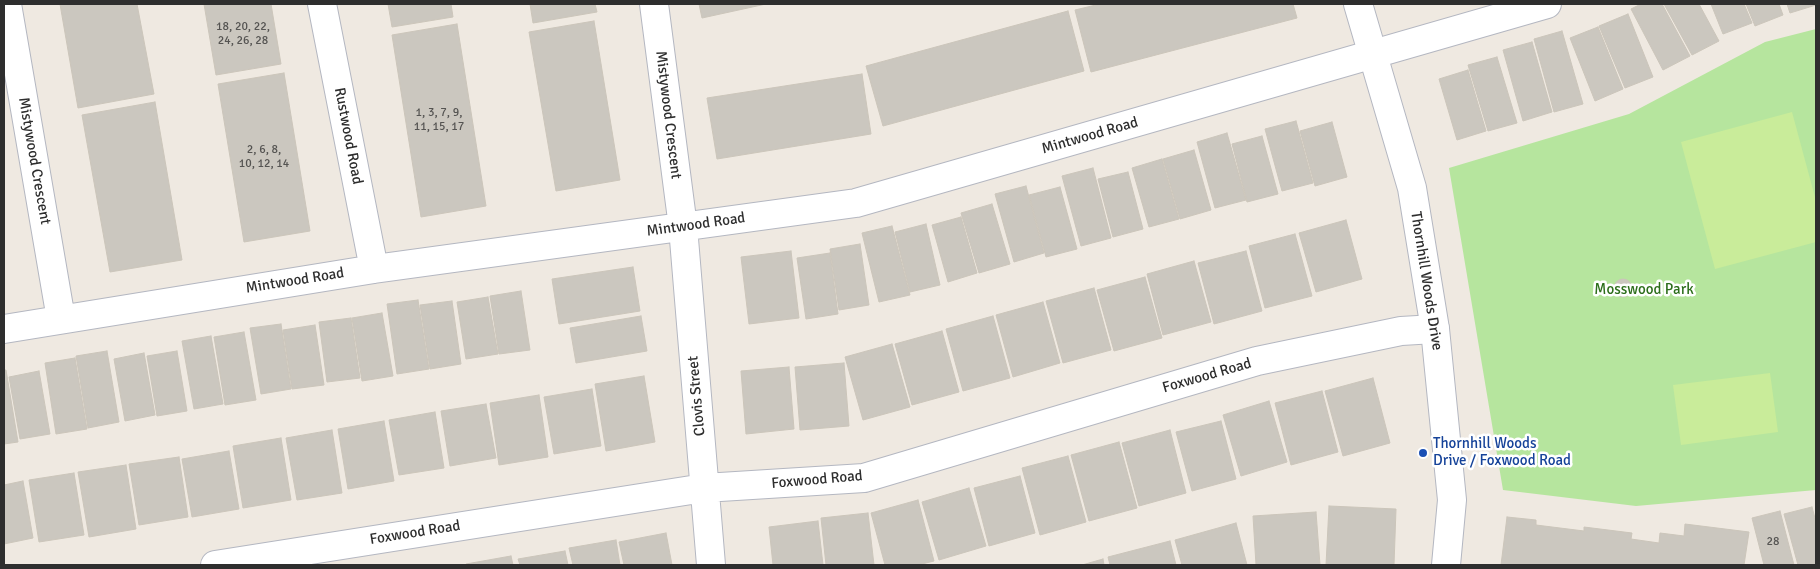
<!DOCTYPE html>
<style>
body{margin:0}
#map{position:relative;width:1820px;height:569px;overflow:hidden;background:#efe9e1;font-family:Signika,sans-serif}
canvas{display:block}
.frame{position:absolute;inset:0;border:5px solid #2e2e2e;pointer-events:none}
</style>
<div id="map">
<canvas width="1820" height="569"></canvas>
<div class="frame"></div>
</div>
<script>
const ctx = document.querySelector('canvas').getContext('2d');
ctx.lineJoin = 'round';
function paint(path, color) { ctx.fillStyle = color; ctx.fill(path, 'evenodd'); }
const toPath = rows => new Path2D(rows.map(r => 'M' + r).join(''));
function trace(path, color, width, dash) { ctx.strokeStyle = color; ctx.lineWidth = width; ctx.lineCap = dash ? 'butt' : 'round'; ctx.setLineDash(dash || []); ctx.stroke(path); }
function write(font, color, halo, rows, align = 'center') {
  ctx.font = font + ' Signika,sans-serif'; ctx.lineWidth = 5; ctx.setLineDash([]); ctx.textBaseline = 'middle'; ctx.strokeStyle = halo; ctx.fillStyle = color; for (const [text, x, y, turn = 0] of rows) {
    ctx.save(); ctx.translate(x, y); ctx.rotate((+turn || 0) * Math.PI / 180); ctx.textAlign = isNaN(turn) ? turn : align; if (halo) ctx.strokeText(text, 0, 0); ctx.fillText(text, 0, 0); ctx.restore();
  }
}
paint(toPath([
 [1816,29,1816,490,1636,506,1503,490,1449,168,1629,114,1765,42]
]), '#b6e59e');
paint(toPath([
 [1792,112,1816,201,1816,242,1715,269,1681,142],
 [1770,373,1778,432,1681,445,1673,385]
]), '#c9ec9a');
const building = toPath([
 [60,4,137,4,154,94,78,108,60,4],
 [204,4,271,4,281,64,216,75,204,4],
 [388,4,451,4,453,17,392,27,388,4],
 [530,4,595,4,597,12,533,23,530,4],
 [699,4,766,4,702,18,699,4],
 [1100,4,1293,4,1297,18,1091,72,1075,10,1100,4],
 [1641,4,1662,4,1690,56,1663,70,1631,9,1641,4],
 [1664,4,1699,4,1719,41,1692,55,1664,4],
 [1711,4,1744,4,1752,23,1723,34,1711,4],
 [1746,4,1779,4,1783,15,1755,26,1746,4],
 [1787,4,1816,4,1816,5,1790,13,1787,4],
 [1068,11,1084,71,883,126,866,66,1068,11],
 [1628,14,1653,77,1625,88,1599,26,1628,14],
 [594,21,620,180,556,191,529,32,594,21],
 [457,24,486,206,421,217,392,35,457,24],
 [1598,27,1623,89,1595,101,1570,38,1598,27],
 [1562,31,1583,104,1554,112,1534,39,1562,31],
 [1532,42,1552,112,1523,121,1503,50,1532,42],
 [1497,57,1517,123,1488,131,1468,65,1497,57],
 [1468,70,1486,131,1457,140,1439,79,1468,70],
 [284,73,310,231,244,242,218,84,284,73],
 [862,74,871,134,717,159,707,98,862,74],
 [155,102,182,260,110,272,82,115,155,102],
 [1296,121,1313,183,1282,191,1265,129,1296,121],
 [1332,122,1347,177,1315,186,1300,131,1332,122],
 [1227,133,1246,200,1215,208,1197,142,1227,133],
 [1262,136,1278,194,1247,202,1232,144,1262,136],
 [1194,150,1211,210,1180,219,1163,159,1194,150],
 [1162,159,1179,219,1149,227,1132,168,1162,159],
 [1093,168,1111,238,1081,246,1062,176,1093,168],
 [1128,172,1143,229,1113,237,1098,179,1128,172],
 [1026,186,1044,253,1014,262,995,194,1026,186],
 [1060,187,1077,249,1046,257,1029,195,1060,187],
 [992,204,1010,264,979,273,961,213,992,204],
 [961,217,977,273,948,282,932,225,961,217],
 [1346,220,1362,279,1316,292,1299,233,1346,220],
 [926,224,940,285,910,292,895,232,926,224],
 [892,226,910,295,879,302,862,233,892,226],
 [1295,234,1312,296,1265,308,1249,246,1295,234],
 [860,244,869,305,839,310,830,249,860,244],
 [791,251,799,318,749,324,741,257,791,251],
 [1246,251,1262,311,1214,324,1198,263,1246,251],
 [830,253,838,314,806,319,797,258,830,253],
 [1194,261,1211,322,1163,335,1147,274,1194,261],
 [633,267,640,311,559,324,552,279,633,267],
 [1145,277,1162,338,1114,351,1097,290,1145,277],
 '1614 288a9 9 0 1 1 18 0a9 9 0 1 1-18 0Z',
 [1094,288,1111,350,1063,363,1046,301,1094,288],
 [521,291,530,350,499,354,490,296,521,291],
 [488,297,498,354,466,359,457,302,488,297],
 [418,300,429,369,397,374,387,304,418,300],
 [452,301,461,364,430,369,420,305,452,301],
 [1043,302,1060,363,1013,377,996,315,1043,302],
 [382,313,393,376,362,381,352,318,382,313],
 [641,316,647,351,576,363,570,328,641,316],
 [993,316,1010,378,963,391,946,329,993,316],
 [351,318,360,378,327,382,319,322,351,318],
 [281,324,291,389,261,394,250,328,281,324],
 [315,325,324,385,292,389,283,330,315,325],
 [942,331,959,392,912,405,895,344,942,331],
 [244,332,256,400,225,405,214,337,244,332],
 [211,336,223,404,194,409,182,341,211,336],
 [892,344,910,407,863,420,845,357,892,344],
 [107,351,119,422,88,428,76,356,107,351],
 [177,351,187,411,157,416,147,356,177,351],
 [144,353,155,415,125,421,114,359,144,353],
 [75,358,87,429,56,434,45,363,75,358],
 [844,363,849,426,800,430,795,367,844,363],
 [789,367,794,429,746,434,741,371,789,367],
 [4,370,6,370,18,442,4,444,4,370],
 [39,371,50,434,20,439,9,377,39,371],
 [644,376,655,442,606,451,595,384,644,376],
 [1373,378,1390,443,1343,456,1325,391,1373,378],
 [592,389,601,446,554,454,544,397,592,389],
 [1322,391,1338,452,1291,465,1275,403,1322,391],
 [539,395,548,457,499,465,490,403,539,395],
 [1269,401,1287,462,1241,476,1223,415,1269,401],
 [486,404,496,458,450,466,441,411,486,404],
 [435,412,444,468,399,475,389,420,435,412],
 [384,421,394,481,348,489,338,429,384,421],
 [1221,421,1236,479,1192,491,1176,432,1221,421],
 [332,430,342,493,297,500,286,438,332,430],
 [1170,430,1186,493,1139,506,1122,443,1170,430],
 [281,438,291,500,243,508,233,446,281,438],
 [1119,442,1137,508,1089,521,1071,455,1119,442],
 [229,451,239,509,192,517,182,459,229,451],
 [1068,456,1086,522,1040,535,1022,468,1068,456],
 [179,457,188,517,139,525,129,464,179,457],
 [126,465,136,529,89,537,78,472,126,465],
 [74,473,84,535,39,542,29,480,74,473],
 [1020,476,1035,533,989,546,974,488,1020,476],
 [23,481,33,538,4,544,4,485,23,481],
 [969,488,986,546,939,560,922,502,969,488],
 [918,500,934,561,918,565,885,565,871,513,918,500],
 [1329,506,1396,509,1394,565,1326,565,1329,506],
 [1812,507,1816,522,1816,565,1798,565,1784,514,1812,507],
 [1780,511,1794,565,1764,565,1752,518,1780,511],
 [1316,512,1320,565,1256,565,1253,516,1316,512],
 [868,513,874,565,826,565,821,518,868,513],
 [1507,517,1536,520,1536,525,1584,531,1584,527,1632,533,1631,539,1659,543,1660,533,1684,536,1685,524,1749,532,1744,565,1501,565,1507,517],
 [818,521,823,565,773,565,769,527,818,521],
 [1236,523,1247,565,1182,565,1175,540,1236,523],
 [666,533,672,565,624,565,619,542,666,533],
 [616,540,620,565,573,565,569,548,616,540],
 [1170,541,1176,565,1110,565,1108,557,1170,541],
 [565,551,568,565,520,565,518,559,565,551],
 [511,556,513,565,466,565,466,564,511,556],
 [1103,559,1104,565,1082,565,1103,559]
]);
paint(building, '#cbc7bf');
trace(building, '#cbc5ba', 1);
const street = toPath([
 [7,4,61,319],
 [322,4,374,269],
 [654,4,683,227,711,565],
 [4,329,374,269,856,203,1547,4],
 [215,565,704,488,864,478,1257,361,1401,331,1435,329]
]);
const secondary = toPath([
 [1358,4,1412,188,1435,329,1452,500,1446,565]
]);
trace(street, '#b4b7c1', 30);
trace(secondary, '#b4b7c1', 30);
trace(street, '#fff', 28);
trace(secondary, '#fff', 28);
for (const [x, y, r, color] of [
 [1423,453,5,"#1a4fb4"]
]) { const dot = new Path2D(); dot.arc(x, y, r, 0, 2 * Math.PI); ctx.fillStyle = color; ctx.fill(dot); trace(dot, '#fff', 2); }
write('12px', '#555452', null, [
 ["18, 20, 22,",243,27],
 ["24, 26, 28",243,41],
 ["1, 3, 7, 9,",439,113],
 ["11, 15, 17",439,127],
 ["2, 6, 8,",264,150],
 ["10, 12, 14",264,164],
 ["28",1773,542]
]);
write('15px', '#2e2e2e', '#fff', [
 ["Mistywood Crescent",668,115,83],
 ["Rustwood Road",348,136,79],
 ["Mintwood Road",1090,136,-16],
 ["Mistywood Crescent",34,161,80],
 ["Mintwood Road",696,225,-8],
 ["Mintwood Road",295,281,-9],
 ["Thornhill Woods Drive",1426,281,81],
 ["Foxwood Road",1207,376,-16],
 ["Clovis Street",697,396,-95],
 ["Foxwood Road",817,480,-5],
 ["Foxwood Road",415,533,-9]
]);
write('15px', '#2c6e1b', '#fff', [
 ["Mosswood Park",1644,290]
]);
write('15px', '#164399', '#fff', [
 ["Thornhill Woods",1433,444],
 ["Drive / Foxwood Road",1433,461]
], 'left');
</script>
